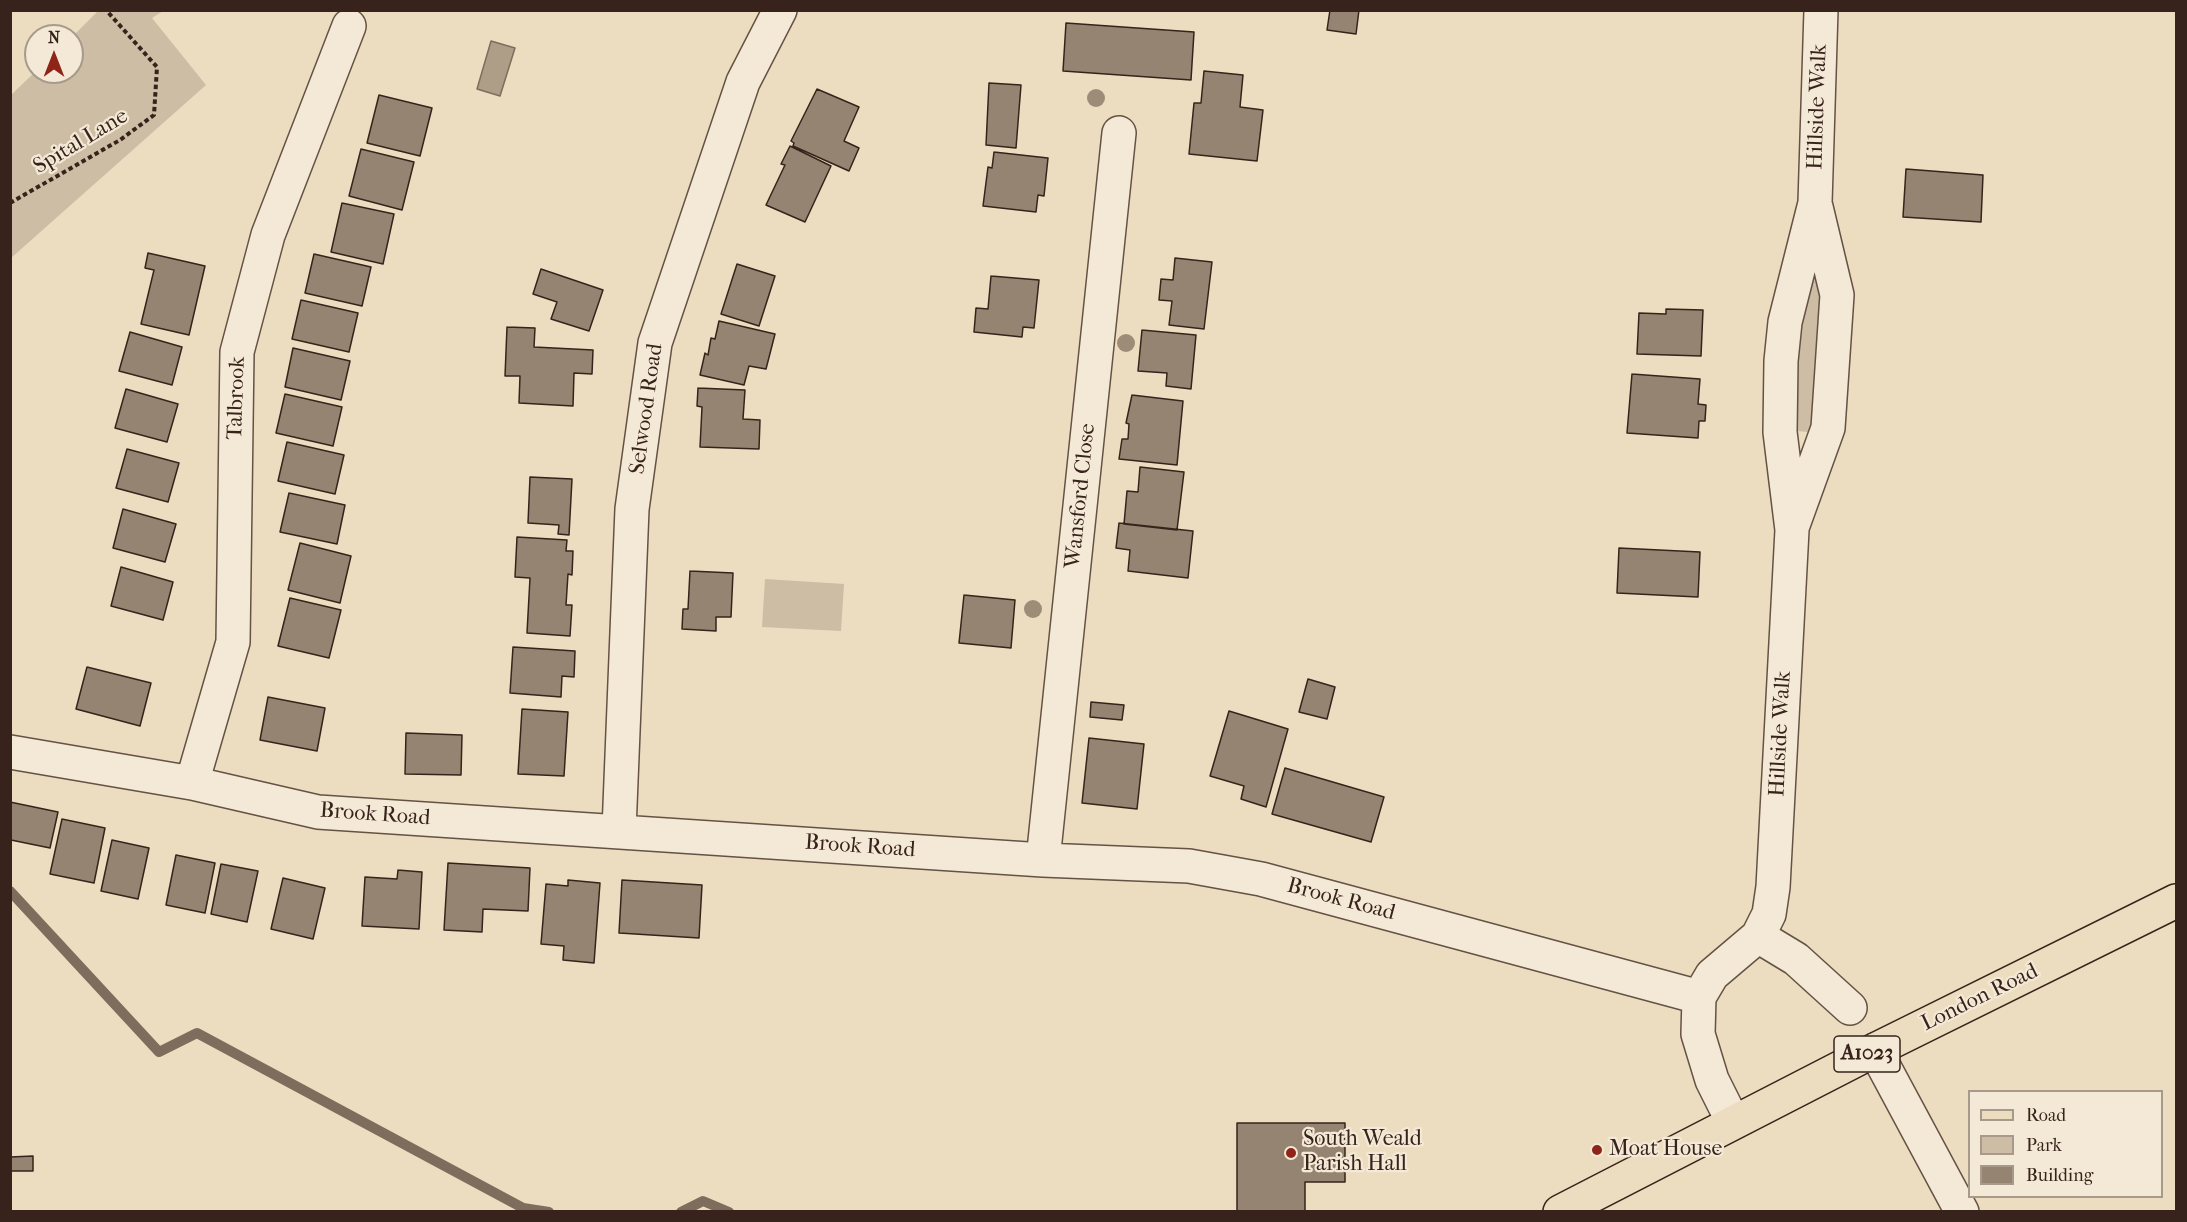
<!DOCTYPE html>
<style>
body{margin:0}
#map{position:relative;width:2187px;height:1222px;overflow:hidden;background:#ecddc0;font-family:"IM FELL French Canon",serif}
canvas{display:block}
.frame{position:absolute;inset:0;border:12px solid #37231b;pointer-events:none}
.legend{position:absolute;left:1968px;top:1090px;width:195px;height:108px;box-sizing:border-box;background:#f3e9d6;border:2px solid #a89a8b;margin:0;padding:8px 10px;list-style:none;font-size:18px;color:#37231b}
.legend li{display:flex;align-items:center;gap:12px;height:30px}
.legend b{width:30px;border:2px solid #a89a8b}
.north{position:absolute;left:24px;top:24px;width:60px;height:60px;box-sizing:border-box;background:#f3e9d6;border:2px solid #a89a8b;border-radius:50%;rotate:0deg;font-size:16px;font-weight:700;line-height:24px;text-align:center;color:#37231b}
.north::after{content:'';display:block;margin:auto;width:21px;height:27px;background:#8f2418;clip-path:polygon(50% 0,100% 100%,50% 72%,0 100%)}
</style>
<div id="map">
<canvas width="2187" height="1222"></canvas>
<div class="frame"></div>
<ul class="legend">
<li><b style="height:8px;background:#ecddc0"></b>Road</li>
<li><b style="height:16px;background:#cdbda4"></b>Park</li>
<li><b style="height:16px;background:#958471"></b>Building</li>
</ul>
<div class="north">N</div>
</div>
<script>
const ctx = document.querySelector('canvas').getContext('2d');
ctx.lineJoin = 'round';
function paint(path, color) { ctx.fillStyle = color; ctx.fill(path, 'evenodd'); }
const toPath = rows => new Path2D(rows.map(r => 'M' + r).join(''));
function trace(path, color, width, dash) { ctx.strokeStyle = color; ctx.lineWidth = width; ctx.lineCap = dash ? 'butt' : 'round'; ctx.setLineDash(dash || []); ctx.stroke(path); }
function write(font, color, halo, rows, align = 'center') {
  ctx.font = font + ' "IM FELL French Canon",serif'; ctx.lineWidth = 4.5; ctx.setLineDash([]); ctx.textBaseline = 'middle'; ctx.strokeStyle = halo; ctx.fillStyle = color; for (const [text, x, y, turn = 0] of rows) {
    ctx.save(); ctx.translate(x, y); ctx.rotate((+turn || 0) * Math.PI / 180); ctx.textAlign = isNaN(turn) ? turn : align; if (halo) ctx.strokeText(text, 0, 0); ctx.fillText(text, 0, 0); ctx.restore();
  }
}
paint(toPath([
 [98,11,163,11,152,18,206,85,11,258,11,95,36,71,72,72,72,37],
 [1807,249,1827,295,1821,386,1809,432,1796,431,1791,385],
 [765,579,844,584,841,631,762,627]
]), '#cdbda4');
const water = toPath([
 [491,41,515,48,500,96,477,89,491,41]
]);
paint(water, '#ae9e88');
trace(water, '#7e6d5c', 1.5);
trace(toPath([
 [10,891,159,1052,197,1033,523,1208,549,1212],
 [681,1212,703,1201,729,1212]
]), '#7e6d5c', 10);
const building = toPath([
 [1330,10,1359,10,1356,34,1327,30,1330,10],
 [1066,23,1194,32,1191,80,1063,71,1066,23],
 [1204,71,1243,75,1240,107,1263,110,1257,161,1189,154,1194,103,1201,103,1204,71],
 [989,83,1021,85,1016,148,986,145,989,83],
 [817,89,859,107,844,141,859,148,849,171,793,146,794,143,791,141,817,89],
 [379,95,432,108,420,156,367,143,379,95],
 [790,146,831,166,805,222,766,205,785,165,781,164,790,146],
 [361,149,414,162,402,210,349,196,361,149],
 [994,152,1048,158,1044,196,1038,195,1036,212,983,206,988,167,992,168,994,152],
 [1906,169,1983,175,1981,222,1903,217,1906,169],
 [342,203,394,214,383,264,331,252,342,203],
 [148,253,205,266,189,335,141,324,154,270,145,268,148,253],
 [314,254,371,267,362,306,305,293,314,254],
 [1175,258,1212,262,1204,329,1169,325,1172,301,1159,300,1161,279,1173,280,1175,258],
 [737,264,775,276,759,326,721,314,737,264],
 [541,269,603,290,589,331,551,319,557,302,533,294,541,269],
 [991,276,1039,280,1034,328,1023,327,1022,337,974,332,976,308,988,309,991,276],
 [301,300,358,313,349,352,292,339,301,300],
 [1666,309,1703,310,1701,356,1637,354,1639,313,1666,314,1666,309],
 [719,321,775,334,766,369,749,366,744,385,700,375,705,353,708,355,711,338,715,339,719,321],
 [507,327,535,328,534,347,593,350,592,374,574,373,573,406,519,403,520,376,505,376,507,327],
 [1142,330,1196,335,1191,389,1166,386,1167,373,1138,371,1142,330],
 [130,332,182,347,172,385,119,371,130,332],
 [293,348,350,361,341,400,285,387,293,348],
 [1632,374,1700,379,1698,404,1706,405,1705,421,1699,421,1698,438,1627,433,1632,374],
 [698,388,745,390,743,419,760,420,759,449,700,447,702,407,697,406,698,388],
 [126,389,178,404,167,442,115,428,126,389],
 [285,394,342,407,333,446,276,433,285,394],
 [1132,395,1183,401,1177,465,1119,459,1122,439,1128,439,1129,424,1126,423,1132,395],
 [287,442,344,455,335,494,278,481,287,442],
 [127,449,179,463,168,502,116,488,127,449],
 [1140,467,1184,472,1177,530,1124,524,1127,491,1138,492,1140,467],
 [530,477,572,479,569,535,558,534,559,525,528,523,530,477],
 [289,493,345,505,337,544,280,532,289,493],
 [123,509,176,524,165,562,113,548,123,509],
 [1119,523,1193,531,1188,578,1128,571,1130,550,1116,548,1119,523],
 [517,537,567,540,566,551,573,551,572,575,568,574,566,605,572,605,570,636,527,633,530,578,515,577,517,537],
 [300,543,351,556,340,603,288,590,300,543],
 [1619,548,1700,552,1698,597,1617,593,1619,548],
 [121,567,173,582,163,620,111,606,121,567],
 [690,571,733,573,731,617,716,617,716,631,682,629,683,609,688,609,690,571],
 [964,595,1015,600,1011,648,959,643,964,595],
 [290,598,341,610,329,658,278,646,290,598],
 [513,647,575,651,574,677,562,676,561,697,510,693,513,647],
 [87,667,151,683,140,726,76,709,87,667],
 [1308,679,1335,687,1327,719,1299,712,1308,679],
 [268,697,325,708,317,751,260,740,268,697],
 [1091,702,1124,705,1122,720,1090,717,1091,702],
 [522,709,568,712,564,776,518,774,522,709],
 [1229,711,1288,729,1266,807,1241,799,1244,786,1210,776,1229,711],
 [406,733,462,735,461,775,405,774,406,733],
 [1089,738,1144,744,1137,809,1082,803,1089,738],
 [1285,768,1384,797,1371,842,1272,814,1285,768],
 [10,802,58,812,50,848,11,840,10,844,10,802],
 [62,819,105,828,94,883,50,874,62,819],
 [112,840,149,848,138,899,101,891,112,840],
 [176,855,215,863,205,913,166,905,176,855],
 [448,863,530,868,528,911,483,909,482,932,444,930,448,863],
 [221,864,258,871,247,922,211,914,221,864],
 [398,870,422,872,419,929,362,926,365,877,397,879,398,870],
 [283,878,325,888,313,939,271,929,283,878],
 [568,880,600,883,594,963,563,960,564,946,541,944,546,884,568,886,568,880],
 [622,880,702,885,699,938,619,933,622,880],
 [1237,1123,1345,1123,1345,1182,1305,1182,1305,1212,1237,1212,1237,1123],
 [33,1156,33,1171,10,1171,10,1157,33,1156]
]);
paint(building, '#958471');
trace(building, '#37231b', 1.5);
const minor = toPath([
 [1793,525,1828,428,1837,295,1816,207],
 [10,752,192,783,318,812,1043,860,1189,866,1261,879,1699,997,1698,1034,1712,1080,1733,1122],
 [192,783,233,642,237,352,268,235,349,26],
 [619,830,632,509,655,343,743,82,780,10],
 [1043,860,1119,133],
 [1758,936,1769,914,1773,887,1792,530,1780,432,1781,361,1785,322,1815,203,1821,10],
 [1699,997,1712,975,1758,936,1796,959,1850,1008],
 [1875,1050,1962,1212]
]);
const major = toPath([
 [1560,1212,1875,1050,2176,901]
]);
trace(minor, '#645244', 36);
trace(major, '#37231b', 36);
trace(toPath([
 [10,203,120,140,154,115,157,67,106,10]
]), '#37231b', 4, [4.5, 3]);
trace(minor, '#f3e9d6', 33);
trace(major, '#ecddc0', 33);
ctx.fillStyle = '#9d8c78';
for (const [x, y] of [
 [1096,98],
 [1126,343],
 [1033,609]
]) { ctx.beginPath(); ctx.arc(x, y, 9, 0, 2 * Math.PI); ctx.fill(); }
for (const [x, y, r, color] of [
 [1597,1150,6,"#8f2418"],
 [1291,1153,6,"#8f2418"]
]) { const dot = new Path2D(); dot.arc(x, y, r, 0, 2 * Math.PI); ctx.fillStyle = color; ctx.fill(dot); trace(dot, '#f3e9d6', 2); }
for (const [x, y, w] of [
 [1867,1054,66]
]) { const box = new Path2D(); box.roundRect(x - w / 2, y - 18, w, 36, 4.5); ctx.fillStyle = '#f3e9d6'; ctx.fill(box); trace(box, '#37231b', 1.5); }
write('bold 21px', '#37231b', null, [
 ["A1023",1867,1054]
]);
write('22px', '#37231b', '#f3e9d6', [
 ["Hillside Walk",1818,107,-88],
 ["Spital Lane",81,142,-31],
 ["Talbrook",237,398,-88],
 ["Selwood Road",647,409,-82],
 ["Wansford Close",1081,496,-84],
 ["Hillside Walk",1781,734,-87],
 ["Brook Road",375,815,4],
 ["Brook Road",860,847,4],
 ["Brook Road",1341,900,15],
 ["London Road",1980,998,-26]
]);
write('22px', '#37231b', '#f3e9d6', [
 ["South Weald",1303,1140],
 ["Parish Hall",1303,1165],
 ["Moat House",1609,1150]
], 'left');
</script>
